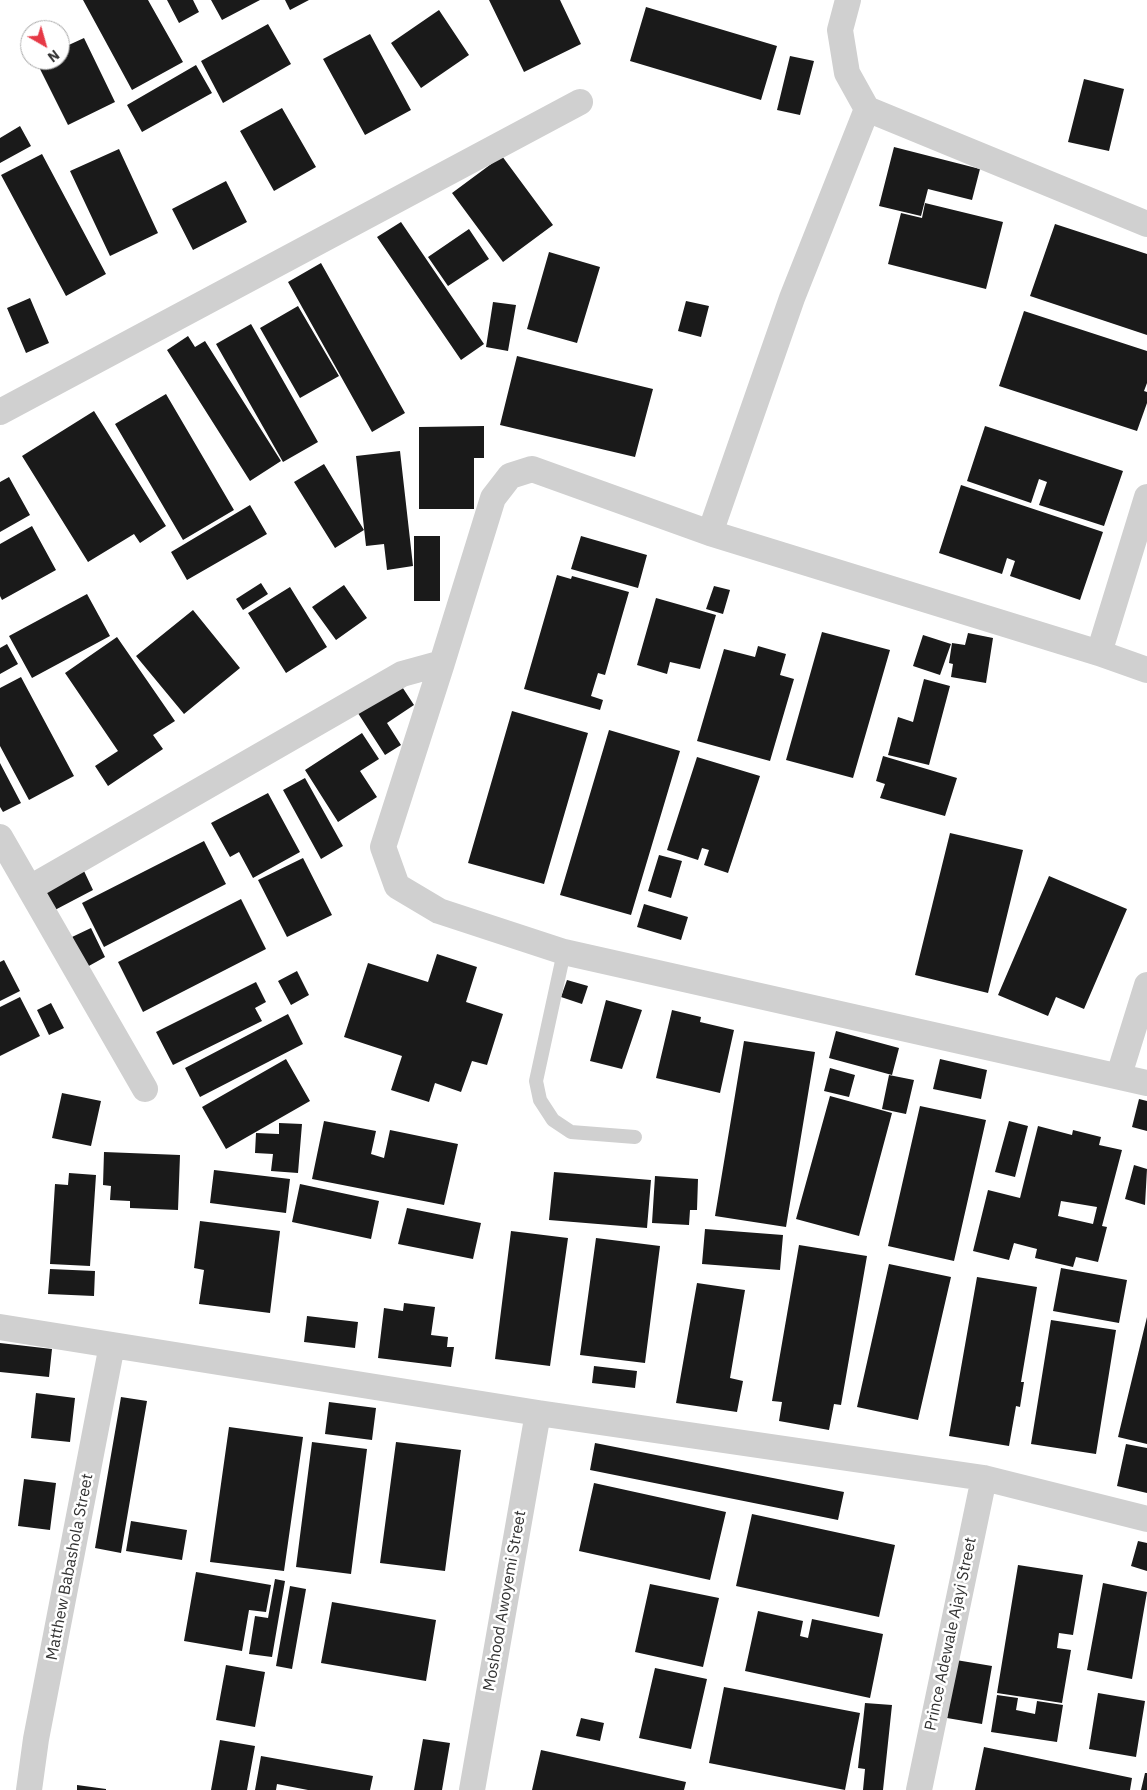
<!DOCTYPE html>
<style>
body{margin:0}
#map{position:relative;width:1147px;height:1790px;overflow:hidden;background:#fff;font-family:"IBM Plex Sans",sans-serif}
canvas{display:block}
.north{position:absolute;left:20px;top:20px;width:50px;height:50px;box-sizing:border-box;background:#fff;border:1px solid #adadad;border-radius:50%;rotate:142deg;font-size:14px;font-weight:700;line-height:20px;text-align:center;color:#333}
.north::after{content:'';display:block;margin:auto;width:18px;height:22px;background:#e63946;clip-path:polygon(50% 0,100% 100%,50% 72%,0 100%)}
</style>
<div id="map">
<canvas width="1147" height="1790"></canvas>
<div class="north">N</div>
</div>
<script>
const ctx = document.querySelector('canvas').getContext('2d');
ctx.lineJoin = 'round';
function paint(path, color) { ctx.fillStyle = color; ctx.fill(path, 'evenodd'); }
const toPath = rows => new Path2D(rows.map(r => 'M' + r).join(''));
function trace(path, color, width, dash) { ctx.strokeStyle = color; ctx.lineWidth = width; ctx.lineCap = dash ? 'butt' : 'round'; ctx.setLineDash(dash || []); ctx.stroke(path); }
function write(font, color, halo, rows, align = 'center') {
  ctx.font = font + ' "IBM Plex Sans",sans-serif'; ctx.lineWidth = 5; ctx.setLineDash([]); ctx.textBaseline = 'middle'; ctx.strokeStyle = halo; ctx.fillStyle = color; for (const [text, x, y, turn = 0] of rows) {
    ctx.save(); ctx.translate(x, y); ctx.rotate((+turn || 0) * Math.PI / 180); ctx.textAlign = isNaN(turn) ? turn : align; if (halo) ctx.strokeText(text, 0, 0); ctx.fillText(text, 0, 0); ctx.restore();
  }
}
paint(toPath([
 [83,0,148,0,183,62,132,90],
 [167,0,193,0,199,12,179,23],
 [211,0,260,0,222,20],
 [285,0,309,0,290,10],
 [489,0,560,0,581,44,524,72],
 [646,7,777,46,761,100,630,61],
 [439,10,469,55,421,88,391,43],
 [268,24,291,64,223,103,201,61],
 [370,34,411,110,365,135,323,59],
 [84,38,115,102,68,125,36,61,60,60,60,49],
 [790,56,814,61,800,115,777,110],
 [196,65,212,93,142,132,127,105],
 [1084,79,1124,89,1109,151,1068,142],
 [282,108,316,167,274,191,240,131],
 [20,126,31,146,0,163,0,138],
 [894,147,980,169,972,200,928,189,921,216,879,206],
 [119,149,158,233,110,256,70,171],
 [42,154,106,274,66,296,1,175],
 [502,156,553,225,503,262,452,193],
 [226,181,247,222,193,250,172,209],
 [925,203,1003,222,986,289,888,264,901,213,922,218],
 [401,222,484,344,461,360,377,237],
 [1055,224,1147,254,1147,335,1030,296],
 [469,229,489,259,448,286,428,257],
 [549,252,600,267,577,343,527,329],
 [321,263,405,413,372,432,288,282],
 [30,298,49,343,26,353,7,308],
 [686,301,709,306,701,337,678,331],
 [493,302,516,305,508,351,486,347],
 [298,306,339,376,300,398,260,328],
 [1024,311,1147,351,1147,383,1144,391,1147,392,1147,403,1137,431,999,386],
 [251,324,318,442,283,462,216,344],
 [188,336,195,347,205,341,281,461,250,481,167,350],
 [517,356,653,389,635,457,500,425],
 [166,394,234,510,183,540,115,424],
 [94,411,166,526,140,543,134,534,88,562,22,456],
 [484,426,484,458,474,458,474,509,419,509,419,427],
 [985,426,1123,471,1104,526,1039,505,1047,482,1039,479,1031,503,967,481],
 [400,451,413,566,387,570,384,544,366,546,356,456],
 [324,464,364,530,335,548,294,482],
 [9,477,30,515,0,532,0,482],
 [961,485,1103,532,1080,600,1010,576,1015,561,1007,558,1002,574,939,553],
 [250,505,267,534,187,580,171,552],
 [32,526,56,570,2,600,0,596,0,544],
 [414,536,440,536,440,601,414,601],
 [581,536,647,555,638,588,571,569],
 [557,575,571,579,572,576,629,592,605,675,598,673,591,696,603,700,600,710,524,689],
 [261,583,268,594,243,610,236,599],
 [344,585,367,618,336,640,312,607],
 [714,586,730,590,723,614,706,609],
 [290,587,327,647,286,673,248,613],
 [87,594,110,636,32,678,9,636],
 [656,598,716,615,700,669,670,662,667,674,637,665],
 [193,610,240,668,184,714,136,656],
 [822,632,890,650,853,778,786,760],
 [968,633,993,638,986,683,951,677,953,664,949,663,952,643,965,645],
 [923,635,951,644,940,675,913,666],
 [117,637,175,721,153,735,163,749,108,786,95,766,118,751,65,673],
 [7,644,18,664,0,674,0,648],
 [758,646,786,654,780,675,794,679,770,761,697,741,724,649,755,657],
 [21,677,74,776,29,800,0,746,0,688],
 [397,679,414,705,387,723,401,745,385,755,354,707],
 [924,679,950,686,929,765,888,755,898,717,913,722],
 [512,711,588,733,544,884,468,863],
 [609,730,680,751,631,915,560,895],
 [362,733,379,759,360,771,377,797,338,822,305,770],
 [883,756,957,778,945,816,880,798,885,784,876,781],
 [697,757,760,776,728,873,704,865,709,850,702,848,698,860,667,850],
 [0,763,21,803,3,812,0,807],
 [305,778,343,846,321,859,283,790],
 [268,793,300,852,253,878,239,852,230,857,211,823],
 [950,833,1023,850,988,993,915,975],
 [204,841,226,884,104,947,82,903],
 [659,855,682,861,671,898,648,891],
 [303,858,332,915,287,937,258,880],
 [84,871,93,890,53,911,43,892],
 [1049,876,1127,909,1084,1009,1056,997,1048,1016,998,995],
 [241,899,266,949,143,1012,118,962],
 [644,904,688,917,681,940,637,927],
 [91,928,105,957,87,967,72,937],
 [437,954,477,967,466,1002,503,1014,487,1065,472,1061,461,1092,435,1083,429,1102,391,1090,402,1056,344,1037,368,963,428,982],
 [4,960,20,991,0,1001,0,962],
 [297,971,309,995,291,1005,278,981],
 [567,980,588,986,582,1004,561,997],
 [256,982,266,1002,255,1008,262,1021,173,1065,156,1032],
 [20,997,40,1036,0,1056,0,1007],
 [606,1000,642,1010,622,1069,590,1061],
 [51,1003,64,1028,49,1035,37,1010],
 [672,1010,701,1017,700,1022,734,1030,720,1093,656,1078],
 [288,1014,303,1044,200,1097,185,1068],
 [836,1031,899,1048,892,1075,829,1058],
 [744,1041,815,1052,786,1227,715,1216],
 [286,1059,310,1101,226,1149,202,1107],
 [940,1059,987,1070,981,1099,933,1089],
 [830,1068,855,1075,849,1097,824,1091],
 [889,1075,914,1080,906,1114,882,1109],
 [62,1093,101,1101,91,1146,52,1138],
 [830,1096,892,1113,859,1236,796,1219],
 [1139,1099,1147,1101,1147,1131,1132,1127],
 [920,1106,986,1120,954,1261,888,1246],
 [324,1121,376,1131,371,1154,384,1158,390,1130,458,1144,444,1205,312,1179],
 [1009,1121,1028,1126,1015,1177,995,1172],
 [279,1123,302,1124,298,1173,271,1171,273,1154,255,1153,256,1133,279,1134],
 [1038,1126,1072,1135,1073,1130,1101,1137,1099,1145,1122,1150,1102,1226,1107,1227,1098,1262,1076,1257,1073,1267,1035,1258,1037,1249,1014,1243,1009,1260,973,1251,988,1190,1020,1198],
 [1061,1201,1097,1207,1093,1224,1058,1216],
 [104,1152,180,1155,178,1210,130,1208,130,1201,110,1200,111,1186,103,1185],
 [1134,1165,1147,1169,1145,1205,1125,1199],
 [214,1170,290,1179,286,1213,210,1203],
 [554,1172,651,1180,647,1228,549,1220],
 [69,1173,96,1175,90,1266,50,1264,55,1184,68,1185],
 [655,1176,698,1179,697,1210,690,1210,689,1225,652,1223],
 [300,1184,379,1201,371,1239,292,1222],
 [407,1208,481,1223,473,1259,398,1244],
 [200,1221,280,1231,270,1313,199,1304,204,1270,194,1268],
 [705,1229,783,1235,780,1270,702,1264],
 [511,1231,568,1238,550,1366,495,1359],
 [596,1238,660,1246,645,1363,580,1355],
 [799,1245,867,1256,841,1405,834,1404,829,1430,779,1421,782,1402,772,1401],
 [889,1264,951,1277,918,1420,857,1407],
 [1061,1268,1127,1280,1119,1323,1053,1311],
 [50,1269,95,1271,94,1296,48,1294],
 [977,1277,1037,1287,1021,1382,1024,1382,1020,1407,1016,1406,1009,1446,949,1436],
 [697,1283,745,1290,730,1378,743,1381,737,1412,676,1403],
 [404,1303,435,1307,431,1335,448,1337,447,1347,454,1347,451,1367,378,1358,384,1308,403,1311],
 [307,1316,358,1322,355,1348,304,1342],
 [1147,1317,1147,1444,1118,1437],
 [1051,1320,1116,1330,1096,1454,1031,1444],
 [0,1343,52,1349,49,1377,0,1372],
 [594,1366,637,1371,635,1388,592,1383],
 [36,1393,75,1398,70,1442,31,1438],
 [121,1397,147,1401,121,1553,95,1548],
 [329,1402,376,1408,372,1440,325,1434],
 [229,1427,303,1437,284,1571,210,1562],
 [312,1442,367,1449,351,1574,296,1567],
 [396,1442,461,1450,445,1571,380,1563],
 [595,1443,844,1492,838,1520,590,1470],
 [1126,1444,1147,1448,1147,1493,1117,1486],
 [24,1479,56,1483,50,1530,18,1526],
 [594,1483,726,1512,710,1580,579,1551],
 [752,1514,895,1545,879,1617,736,1586],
 [131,1521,187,1530,182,1560,126,1551],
 [1138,1541,1147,1543,1147,1571,1131,1566],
 [1018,1565,1083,1575,1073,1635,1059,1633,1057,1648,1071,1650,1062,1703,997,1693],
 [196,1572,271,1585,266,1612,249,1610,242,1651,184,1641],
 [275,1579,285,1581,272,1657,249,1654,255,1616,268,1618],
 [1103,1583,1147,1592,1132,1679,1087,1670],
 [650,1584,719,1598,703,1667,635,1652],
 [290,1586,306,1589,292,1669,276,1666],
 [332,1602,436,1620,426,1681,321,1663],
 [758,1611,803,1621,800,1636,808,1638,812,1619,883,1634,870,1698,745,1671],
 [956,1660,992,1666,982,1724,947,1718],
 [226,1665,265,1672,255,1727,216,1720],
 [655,1668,707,1679,691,1749,639,1738],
 [724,1687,860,1713,845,1790,709,1763],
 [1098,1693,1145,1701,1136,1757,1089,1749],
 [997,1695,1018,1698,1016,1710,1035,1714,1037,1701,1063,1705,1057,1742,991,1732],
 [865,1703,892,1705,883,1790,863,1790,865,1769,858,1768],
 [581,1718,604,1723,600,1741,576,1736],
 [423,1739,450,1743,442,1790,414,1790],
 [220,1740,255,1746,247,1790,211,1790],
 [984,1747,1132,1778,1130,1790,975,1790],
 [541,1750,686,1782,684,1790,532,1790],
 [261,1756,373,1776,370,1790,308,1790,277,1784,276,1790,255,1790],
 [1145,1773,1147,1773,1147,1790,1141,1790],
 [77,1785,106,1789,106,1790,77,1790]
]), '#1a1a1a');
trace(toPath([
 [564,952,536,1081,540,1100,553,1120,571,1132,635,1137]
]), '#d0d0d0', 14);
trace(toPath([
 [848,0,840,30,847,73,867,109,1147,224],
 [0,412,580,102],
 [710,533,792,298,867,109],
 [1099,653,1147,497],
 [442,663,493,498,510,476,532,469,710,533,1099,653,1147,670],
 [0,837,145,1089],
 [30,888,402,674,442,663,383,847,397,886,439,911,564,952,1147,1083],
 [1119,1075,1147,985],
 [0,1327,538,1413,984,1478,1147,1519],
 [29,1790,36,1739,112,1345],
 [472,1790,538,1413],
 [919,1790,984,1478]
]), '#d0d0d0', 26);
write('16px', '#333', '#fff', [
 ["Matthew Babashola Street",70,1567,-79],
 ["Moshood Awoyemi Street",505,1601,-80],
 ["Prince Adewale Ajayi Street",951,1634,-78]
]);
</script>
